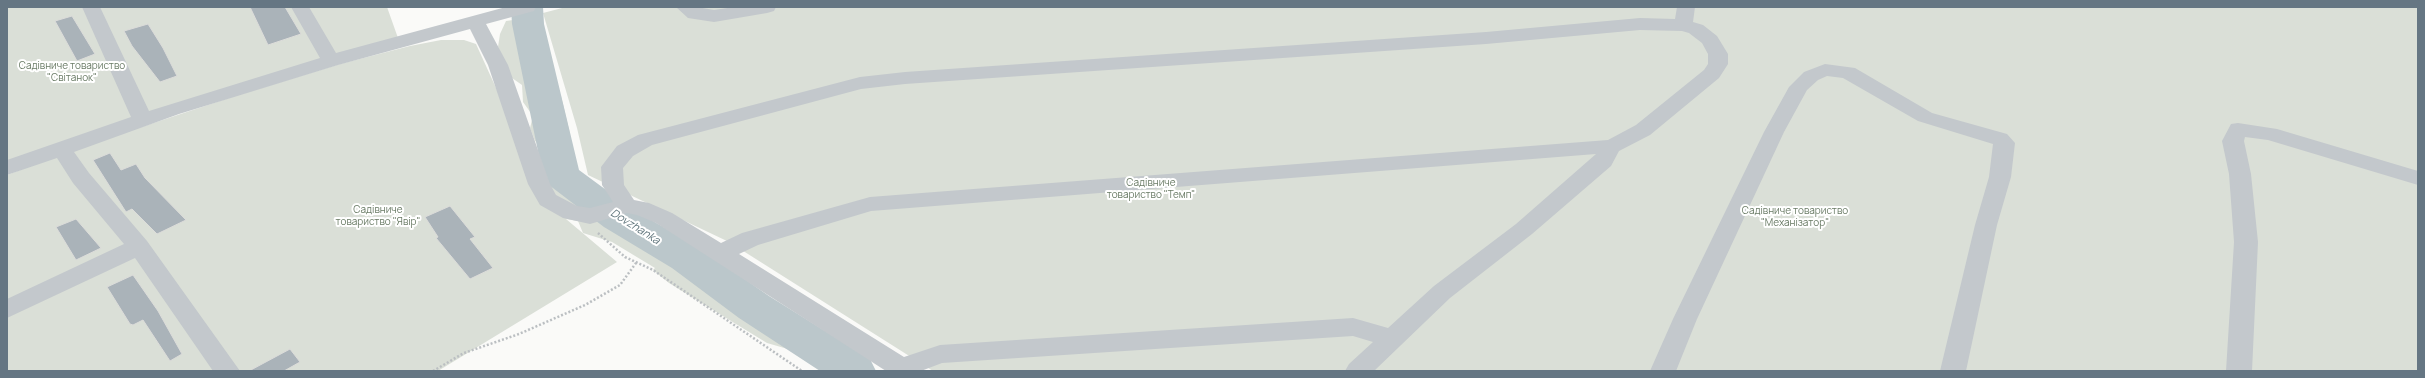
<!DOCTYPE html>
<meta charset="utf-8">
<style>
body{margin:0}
#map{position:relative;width:2425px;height:378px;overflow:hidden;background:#fafaf8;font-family:Manrope,sans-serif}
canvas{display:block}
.frame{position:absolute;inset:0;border:8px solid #657683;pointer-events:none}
</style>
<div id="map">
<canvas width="2425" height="378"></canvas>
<div class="frame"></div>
</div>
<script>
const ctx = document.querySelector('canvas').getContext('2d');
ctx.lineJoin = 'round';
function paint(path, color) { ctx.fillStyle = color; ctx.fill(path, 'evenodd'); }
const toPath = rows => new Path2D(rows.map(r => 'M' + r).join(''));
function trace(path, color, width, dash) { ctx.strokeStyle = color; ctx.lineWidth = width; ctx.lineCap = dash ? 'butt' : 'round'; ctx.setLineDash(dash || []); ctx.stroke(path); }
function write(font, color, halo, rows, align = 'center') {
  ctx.font = font + ' Manrope,sans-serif'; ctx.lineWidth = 4; ctx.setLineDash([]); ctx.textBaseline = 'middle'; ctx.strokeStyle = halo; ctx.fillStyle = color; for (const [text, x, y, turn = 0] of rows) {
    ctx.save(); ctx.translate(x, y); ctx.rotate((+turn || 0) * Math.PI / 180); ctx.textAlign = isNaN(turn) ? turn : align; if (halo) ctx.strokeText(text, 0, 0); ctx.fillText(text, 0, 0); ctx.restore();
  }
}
paint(toPath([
 [7,7,387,7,398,38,7,162],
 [566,7,2418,7,2418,371,933,371,729,242,588,175,577,128,543,13],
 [535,17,539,23,538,35,550,83,561,96,570,134,574,176,609,193,615,210,700,250,723,274,750,284,877,371,824,371,805,354,767,343,669,283,653,270,655,268,612,242,583,233,578,221,566,219,617,262,438,371,7,371,7,175,78,148,235,96,340,64,410,46,441,40,464,40,476,44,507,112,543,174,552,154,535,141,530,128,533,116,523,102,522,85,512,78,498,47,500,34,506,21]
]), '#dadfd7');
paint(toPath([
 [511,7,543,7,544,24,579,170,632,209,700,248,769,296,870,359,876,371,820,371,739,318,672,268,604,227,549,185,543,176,512,24,511,7]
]), '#bbc7cb');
const building = toPath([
 [250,7,285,7,301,34,268,45,250,7],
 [72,16,95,54,77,61,55,21,72,16],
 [148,24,163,48,177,76,160,82,132,46,124,31,148,24],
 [110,153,121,170,136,164,145,178,186,220,157,234,132,209,126,212,93,160,110,153],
 [450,206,475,237,470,239,493,268,470,279,436,238,438,237,425,217,450,206],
 [76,219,101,248,76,260,56,227,76,219],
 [133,275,158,311,182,354,170,361,143,320,133,325,130,324,107,287,133,275],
 [290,349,300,362,284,371,249,371,290,349]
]);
paint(building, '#aab3b9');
trace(building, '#dcdcda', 1);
trace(toPath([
 [598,233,625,257,653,270,802,371],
 [433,371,464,353,519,334,585,305,620,285,636,263]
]), '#bbbfc2', 2.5, [2, 2]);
paint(toPath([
 [82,7,100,7,149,111,320,58,291,7,309,7,336,53,506,7,536,7,534,11,486,24,508,65,550,184,556,195,577,206,590,208,613,202,602,185,601,167,617,146,638,135,860,77,905,72,1486,32,1640,18,1675,19,1677,7,1695,7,1693,22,1703,25,1717,36,1728,54,1728,64,1719,78,1650,135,1619,151,1611,166,1532,234,1450,298,1374,371,1345,371,1349,364,1373,342,1353,336,942,363,921,371,886,371,656,223,637,215,627,213,590,224,563,218,540,205,528,184,488,65,470,29,338,65,179,114,74,152,89,173,147,241,240,371,213,371,135,258,7,318,7,299,124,244,73,183,57,158,7,175,7,160,131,117,82,7],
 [1640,30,1682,31,1689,33,1702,43,1708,54,1708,64,1704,70,1636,125,1608,140,870,197,742,233,721,243,672,213,649,203,634,200,624,185,623,168,633,156,652,145,861,89,905,84,1486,44,1640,30],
 [1596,154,1516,224,1434,286,1388,328,1353,318,940,345,904,357,739,254,758,245,871,211,1596,154],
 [676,7,697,7,714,10,734,7,776,7,774,11,767,13,714,22,688,18,676,7],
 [1825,64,1855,68,1932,113,2007,134,2015,143,2011,177,1997,225,1966,371,1940,371,1975,225,1989,177,1993,144,1918,121,1843,78,1827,76,1818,80,1807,90,1784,132,1697,319,1676,371,1650,371,1673,319,1764,132,1789,87,1804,72,1825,64],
 [2238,123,2277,129,2418,171,2418,185,2268,140,2245,137,2244,141,2251,174,2258,242,2252,371,2226,371,2234,242,2229,174,2222,141,2231,124,2238,123]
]), '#c3c8cc');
write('10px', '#687a64', '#fff', [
 ["Садівниче товариство",72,66],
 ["\"Світанок\"",72,78],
 ["Садівниче",1151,183],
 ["товариство \"Темп\"",1151,195],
 ["Садівниче",378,210],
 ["товариство \"Явір\"",378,222],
 ["Садівниче товариство",1795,211],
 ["\"Механізатор\"",1795,223]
]);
write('italic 11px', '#60757c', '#fff', [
 ["Dovzhanka",635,227,32]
]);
</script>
